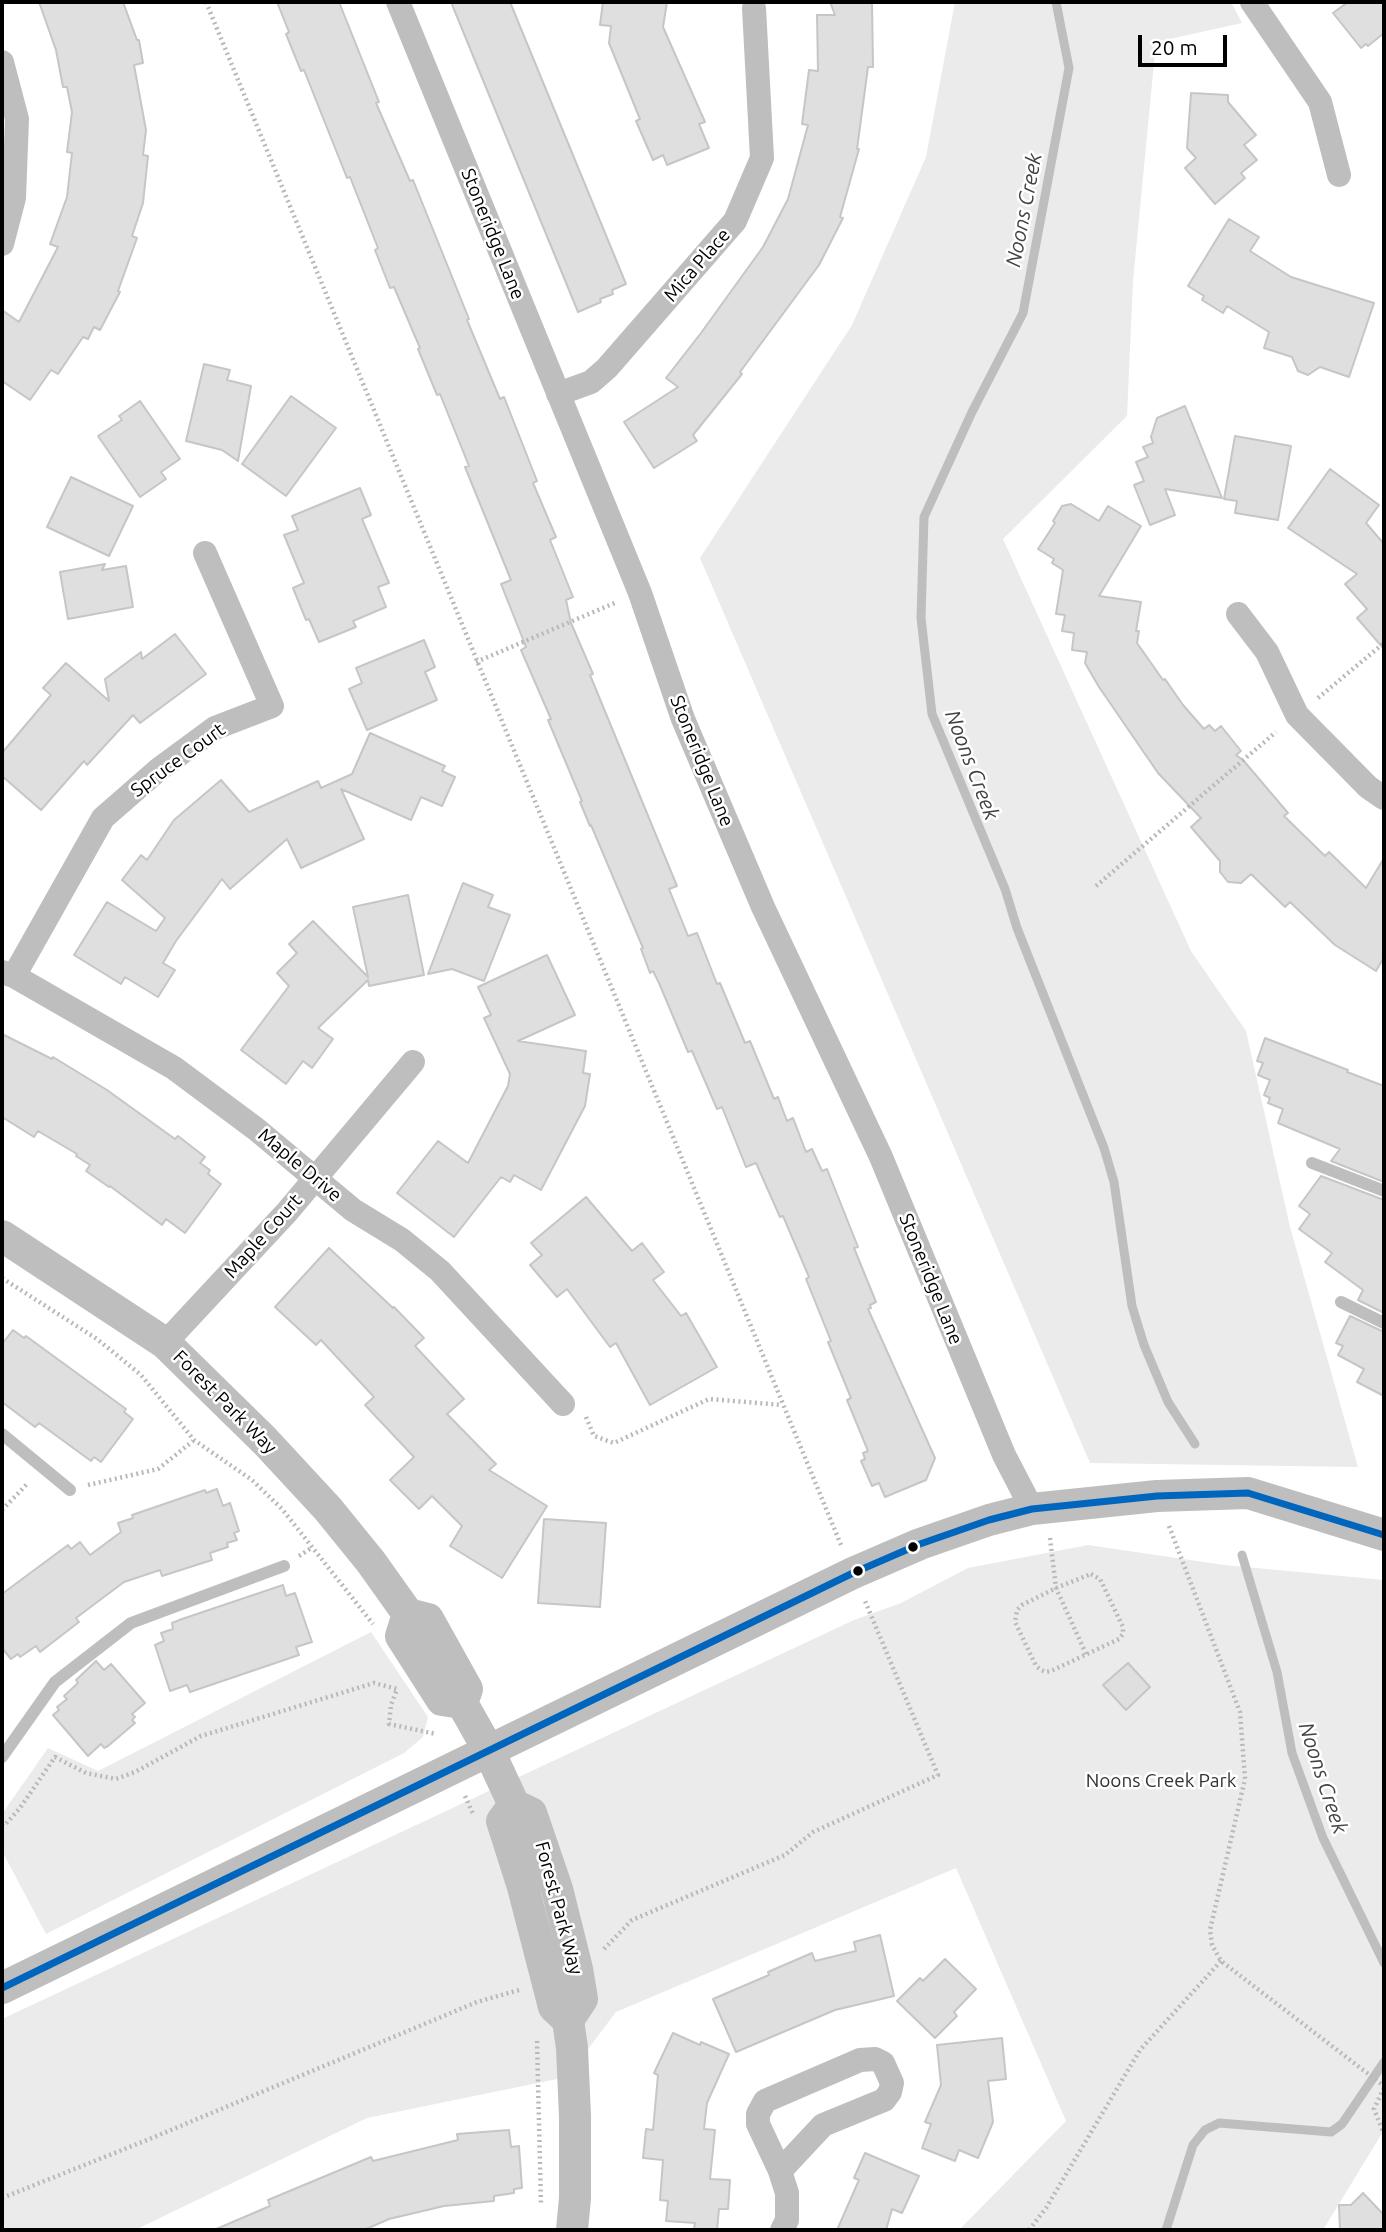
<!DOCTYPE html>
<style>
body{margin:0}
#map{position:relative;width:1386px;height:2232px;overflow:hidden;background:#fff;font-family:Ubuntu,sans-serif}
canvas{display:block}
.frame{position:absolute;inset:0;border:4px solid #000;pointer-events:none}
.scale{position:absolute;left:1138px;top:35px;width:89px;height:32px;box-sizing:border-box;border:4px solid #000;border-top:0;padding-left:9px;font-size:21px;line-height:24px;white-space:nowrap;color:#000;-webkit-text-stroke:5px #fff;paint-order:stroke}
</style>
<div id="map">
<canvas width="1386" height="2232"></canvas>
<div class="frame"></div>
<div class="scale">20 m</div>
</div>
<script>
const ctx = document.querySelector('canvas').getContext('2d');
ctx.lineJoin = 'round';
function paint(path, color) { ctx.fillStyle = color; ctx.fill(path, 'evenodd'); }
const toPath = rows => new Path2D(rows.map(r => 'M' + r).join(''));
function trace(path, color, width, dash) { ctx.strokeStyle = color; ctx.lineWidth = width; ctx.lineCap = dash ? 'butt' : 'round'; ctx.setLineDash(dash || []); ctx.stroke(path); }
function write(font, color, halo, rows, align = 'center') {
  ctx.font = font + ' Ubuntu,sans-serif'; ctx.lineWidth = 5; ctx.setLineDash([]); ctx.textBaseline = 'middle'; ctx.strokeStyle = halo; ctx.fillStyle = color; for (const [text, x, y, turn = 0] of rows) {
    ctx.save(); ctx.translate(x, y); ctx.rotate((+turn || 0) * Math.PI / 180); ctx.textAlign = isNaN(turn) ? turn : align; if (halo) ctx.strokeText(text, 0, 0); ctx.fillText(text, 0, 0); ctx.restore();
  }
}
paint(toPath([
 [955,2,1231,2,1242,23,1156,42,1133,281,1127,416,1003,539,1191,951,1246,1031,1290,1227,1358,1467,1090,1463,700,558,852,325,926,157],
 [1088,1545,1224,1565,1384,1580,1384,2130,1323,2230,959,2230,1066,2121,956,1868,616,2012,567,2077,367,2118,135,2230,2,2230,2,2019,854,1620,901,1603,968,1568],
 [371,1632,428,1717,423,1737,404,1753,46,1934,2,1851,2,1814,48,1748,98,1771]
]), '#ebebeb');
trace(toPath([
 [1056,2,1069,68,1023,313,972,412,924,517,921,618,932,714,1005,889,1017,928,1104,1148,1114,1182,1132,1306,1144,1345,1168,1402,1195,1444],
 [1242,1555,1277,1672,1292,1753,1323,1838,1384,1963],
 [1166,2230,1193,2145,1205,2130,1219,2123,1331,2132,1342,2124,1384,2062]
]), '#bebebe', 9);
const building = toPath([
 [39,2,123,2,137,40,139,40,143,63,134,65,146,130,143,155,148,156,143,203,132,236,137,238,118,291,120,292,100,330,94,327,88,339,83,337,58,374,51,370,30,400,2,381,2,310,19,322,58,247,50,244,67,197,72,153,67,152,72,112,67,87,63,87,56,50,39,2],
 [277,2,339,2,379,102,376,103,410,181,413,180,469,319,467,320,500,399,504,397,537,481,533,483,556,537,550,540,573,597,566,600,571,623,593,674,590,675,677,886,669,889,688,936,697,933,717,984,720,983,745,1043,750,1041,774,1099,778,1097,787,1121,793,1118,806,1152,812,1149,822,1171,827,1169,858,1247,854,1248,876,1302,870,1305,871,1308,868,1309,935,1458,926,1480,885,1497,879,1483,872,1486,861,1461,865,1459,863,1453,868,1451,847,1400,851,1398,828,1342,831,1341,806,1279,809,1277,783,1216,780,1217,756,1163,746,1167,722,1107,717,1109,692,1051,688,1052,659,983,653,971,650,973,641,949,643,948,591,825,590,826,580,802,582,801,548,720,551,719,521,650,526,647,501,584,511,580,465,467,469,466,440,394,437,395,418,349,420,348,394,287,390,288,375,250,378,248,350,177,347,178,304,70,301,71,286,34,289,32,277,2],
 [451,2,510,2,626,284,612,290,613,294,600,299,601,302,578,312,451,2],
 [603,2,667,2,663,27,705,122,699,124,709,148,667,165,663,155,653,160,636,121,640,119,609,43,611,26,600,25,603,2],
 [830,2,872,2,873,67,868,67,857,149,859,149,840,217,843,218,819,265,740,372,742,374,693,435,697,441,654,468,624,422,678,387,666,378,701,333,763,247,788,199,808,125,802,124,809,70,818,71,817,15,835,15,830,2],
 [1348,2,1384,2,1384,33,1368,46,1366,44,1361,48,1333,13,1348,2],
 [1191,93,1228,95,1228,102,1256,135,1244,145,1257,160,1241,173,1245,178,1215,204,1185,168,1196,158,1187,148,1191,93],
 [1229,219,1259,237,1250,251,1291,277,1374,303,1349,377,1320,367,1308,375,1298,371,1292,357,1264,348,1269,332,1227,306,1223,313,1202,300,1204,296,1188,286,1229,219],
 [204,364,230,370,227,380,251,386,238,461,222,450,186,441,204,364],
 [291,396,336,428,286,496,242,464,291,396],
 [140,401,180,459,161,472,166,479,140,497,98,436,122,420,119,416,140,401],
 [1185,406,1222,498,1165,489,1175,515,1150,525,1134,485,1144,481,1136,462,1148,457,1143,447,1153,443,1151,437,1157,418,1185,406],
 [1235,436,1291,446,1278,520,1235,513,1237,501,1224,499,1235,436],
 [1330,469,1379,505,1366,523,1384,544,1384,649,1357,618,1367,609,1345,584,1357,574,1288,528,1330,469],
 [71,477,133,506,109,556,47,527,71,477],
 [360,488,371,515,362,519,389,583,378,587,386,607,353,621,356,627,319,642,309,619,306,620,293,588,304,583,284,535,298,530,292,516,360,488],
 [1071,504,1099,521,1108,506,1141,526,1099,596,1141,602,1136,631,1139,631,1137,643,1163,680,1165,679,1183,705,1204,729,1209,725,1215,731,1221,726,1241,751,1236,755,1243,760,1288,813,1284,816,1325,856,1329,852,1366,888,1384,858,1384,957,1376,971,1335,945,1290,902,1285,907,1251,874,1241,883,1228,882,1220,872,1220,861,1191,827,1201,818,1158,773,1099,687,1085,663,1087,652,1072,650,1074,633,1062,631,1065,615,1056,614,1063,570,1052,563,1054,559,1038,549,1055,523,1053,521,1062,506,1071,504],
 [105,564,102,570,126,566,133,607,68,619,60,572,105,564],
 [175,634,206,674,140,723,133,715,87,765,84,761,41,810,2,776,2,753,51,695,43,688,66,663,109,701,105,679,141,652,142,659,175,634],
 [424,640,435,667,425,672,437,700,367,730,349,689,362,683,356,668,424,640],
 [370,733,445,766,442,771,455,777,442,806,421,797,411,820,341,789,364,839,301,868,287,839,230,889,222,879,176,941,163,963,175,970,158,997,125,977,121,984,74,955,107,902,156,931,165,918,122,880,141,855,147,860,174,820,221,780,249,812,318,781,321,788,352,774,370,733],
 [463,883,493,895,488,907,510,915,484,981,452,969,428,974,463,883],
 [408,895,424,975,369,986,368,980,318,1028,333,1039,312,1068,303,1061,286,1084,241,1050,289,986,277,973,297,953,289,944,313,921,368,977,353,907,408,895],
 [547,955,575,1015,518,1041,586,1051,583,1073,590,1074,585,1106,541,1190,514,1175,510,1182,501,1177,454,1237,397,1193,438,1141,468,1163,508,1086,510,1074,484,1018,491,1015,478,987,547,955],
 [2,1034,52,1059,53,1057,107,1090,175,1139,178,1136,205,1157,200,1163,210,1170,208,1174,221,1184,185,1233,166,1219,162,1225,110,1186,109,1187,86,1171,90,1165,76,1156,77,1154,38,1131,34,1137,2,1117,2,1034],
 [1265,1038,1348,1070,1347,1072,1384,1086,1384,1182,1331,1161,1340,1149,1278,1123,1283,1109,1268,1103,1270,1098,1264,1095,1270,1080,1258,1075,1263,1063,1257,1061,1265,1038],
 [1321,1176,1384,1200,1384,1313,1358,1300,1363,1290,1325,1262,1332,1253,1299,1229,1310,1214,1299,1206,1321,1176],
 [586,1197,632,1251,642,1243,664,1272,653,1280,681,1316,686,1313,717,1367,650,1405,616,1343,610,1347,567,1289,557,1297,530,1265,542,1255,531,1243,586,1197],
 [329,1248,393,1308,394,1307,424,1338,415,1346,464,1399,447,1414,496,1464,489,1470,547,1506,502,1578,450,1546,462,1526,432,1496,419,1509,390,1480,414,1457,365,1405,374,1397,321,1340,316,1345,275,1307,329,1248],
 [1350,1316,1384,1332,1384,1396,1357,1382,1364,1369,1338,1355,1343,1346,1336,1343,1350,1316],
 [13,1330,24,1338,26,1336,126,1409,124,1412,133,1419,101,1462,94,1457,91,1461,39,1423,35,1427,2,1402,2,1344,13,1330],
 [217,1489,223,1506,230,1503,239,1531,234,1533,237,1540,227,1543,228,1547,210,1553,212,1560,162,1576,160,1570,124,1582,76,1618,79,1622,40,1652,36,1646,20,1657,18,1654,11,1659,2,1648,2,1594,68,1545,71,1549,80,1542,90,1555,121,1532,118,1523,133,1518,132,1515,205,1490,206,1493,217,1489],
 [544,1519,606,1523,600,1607,538,1603,544,1519],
 [283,1585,286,1596,295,1593,312,1642,296,1647,299,1655,190,1692,187,1685,170,1691,155,1645,164,1641,161,1633,173,1629,172,1623,182,1619,283,1585],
 [96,1661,104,1670,111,1664,145,1703,132,1714,135,1717,132,1720,135,1723,108,1746,104,1748,101,1744,88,1756,53,1715,59,1710,57,1707,67,1699,64,1696,78,1683,76,1680,96,1661],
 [1128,1663,1150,1687,1126,1710,1103,1685,1128,1663],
 [880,1935,894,1996,835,2010,736,2052,713,1999,769,1975,768,1972,812,1953,815,1961,856,1951,854,1942,880,1935],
 [945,1959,976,1989,954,2012,957,2016,935,2038,897,2001,920,1978,923,1981,945,1959],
 [673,2033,700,2045,701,2042,729,2054,707,2103,704,2129,715,2130,710,2179,730,2180,728,2209,719,2209,717,2230,694,2229,695,2223,666,2221,668,2201,660,2200,663,2160,643,2158,646,2129,653,2130,658,2075,654,2073,673,2033],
 [1002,2038,1006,2079,988,2081,993,2122,978,2158,959,2150,955,2161,922,2148,931,2124,925,2122,941,2085,937,2045,1002,2038],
 [509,2130,511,2147,519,2146,522,2188,514,2189,514,2193,494,2196,494,2201,444,2206,389,2219,364,2230,214,2230,270,2206,268,2200,371,2157,373,2161,458,2140,457,2134,509,2130],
 [865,2153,919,2176,902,2213,892,2209,886,2230,837,2230,859,2180,854,2178,865,2153],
 [1363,2193,1384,2215,1384,2230,1340,2230,1339,2205,1351,2205,1363,2193]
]);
paint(building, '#dfdfdf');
trace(building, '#c6c6c6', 2);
trace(toPath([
 [206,2,841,1545],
 [476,662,617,602],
 [1318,698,1384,643],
 [1096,886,1276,732],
 [2,1278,97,1339,141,1375,194,1440,252,1480,282,1509,373,1624],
 [586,1417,594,1436,614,1443,709,1399,782,1405],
 [88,1485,158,1469,193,1441],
 [2,1510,28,1483],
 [1169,1526,1240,1712,1245,1779,1210,1930,1212,1945,1221,1961,1384,2086],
 [1050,1538,1056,1588,1086,1654],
 [299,1556,313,1547],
 [1091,1574,1100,1579,1123,1627,1123,1634,1119,1639,1051,1671,1046,1672,1041,1670,1036,1666,1015,1622,1017,1610,1022,1605,1056,1588,1091,1574],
 [465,1796,473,1814],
 [2,1825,4,1826,20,1808,55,1757,86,1773,116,1779,135,1772,201,1736,374,1683,397,1689,391,1705,389,1724,436,1734],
 [604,1949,632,1920,785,1855,813,1832,938,1775,865,1601],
 [537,2041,541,2204],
 [1384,2088,1374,2109,1384,2134],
 [2,2198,147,2140,477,2002,519,1990],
 [1029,2230,1046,2208,1140,2050,1221,1961]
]), '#b9b9b9', 4.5, [2, 3.5]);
trace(toPath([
 [1312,1163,1384,1191],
 [1341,1302,1384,1323],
 [2,1434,70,1490],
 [2,1757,55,1682,131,1623,284,1566]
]), '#bebebe', 12);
trace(toPath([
 [398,2,640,593,683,719,763,907,881,1157,1004,1455,1032,1509],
 [1252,2,1320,102,1339,175],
 [2,62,17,119,14,198,2,244],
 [558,394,591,382,607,368,735,221,762,158,754,8],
 [1238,614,1267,652,1297,715,1368,787,1384,798],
 [2,972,14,976,174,1068,256,1129,353,1210,402,1240,440,1271,563,1404],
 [14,976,103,818,158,770,215,728,272,706,205,553],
 [165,1343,287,1212,413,1062],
 [780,2171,823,2125,884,2100,890,2092,892,2083,883,2063,875,2059,860,2060,765,2101,758,2114,758,2124,780,2171,787,2193,787,2220,782,2230]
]), '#bebebe', 24);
trace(toPath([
 [2,1236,165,1343,265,1441,328,1509,371,1562,408,1614,428,1619,467,1689,462,1703,489,1751,514,1805,531,1813,557,1889,577,1969,582,1999,568,2020,572,2048,575,2116,575,2198,572,2230],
 [408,1614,401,1636,442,1700,462,1703],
 [514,1805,502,1821,523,1887,554,2007,568,2020],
 [2,1988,853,1573,920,1544,989,1520,1032,1509,1157,1496,1248,1493,1384,1535]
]), '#bebebe', 32);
trace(toPath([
 [2,1988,853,1573,920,1544,989,1520,1032,1509,1157,1496,1248,1493,1384,1535]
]), '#0065bd', 7);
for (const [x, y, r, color] of [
 [913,1547,6,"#000"],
 [858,1571,6,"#000"]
]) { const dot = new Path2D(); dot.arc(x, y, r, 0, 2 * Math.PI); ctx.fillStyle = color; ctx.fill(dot); trace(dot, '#fff', 2.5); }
write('19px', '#000', '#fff', [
 ["Stoneridge Lane",493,234,68],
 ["Mica Place",697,265,-49],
 ["Spruce Court",178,760,-36],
 ["Stoneridge Lane",702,761,68],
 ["Maple Drive",300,1165,40],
 ["Maple Court",263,1236,-48],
 ["Stoneridge Lane",931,1279,68],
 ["Forest Park Way",225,1402,45],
 ["Forest Park Way",559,1908,75]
]);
write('19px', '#323232', '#fff', [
 ["Noons Creek Park",1161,1781]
]);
write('italic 21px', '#434343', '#fff', [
 ["Noons Creek",1024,210,-79],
 ["Noons Creek",972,765,69],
 ["Noons Creek",1323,1778,72]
]);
</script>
